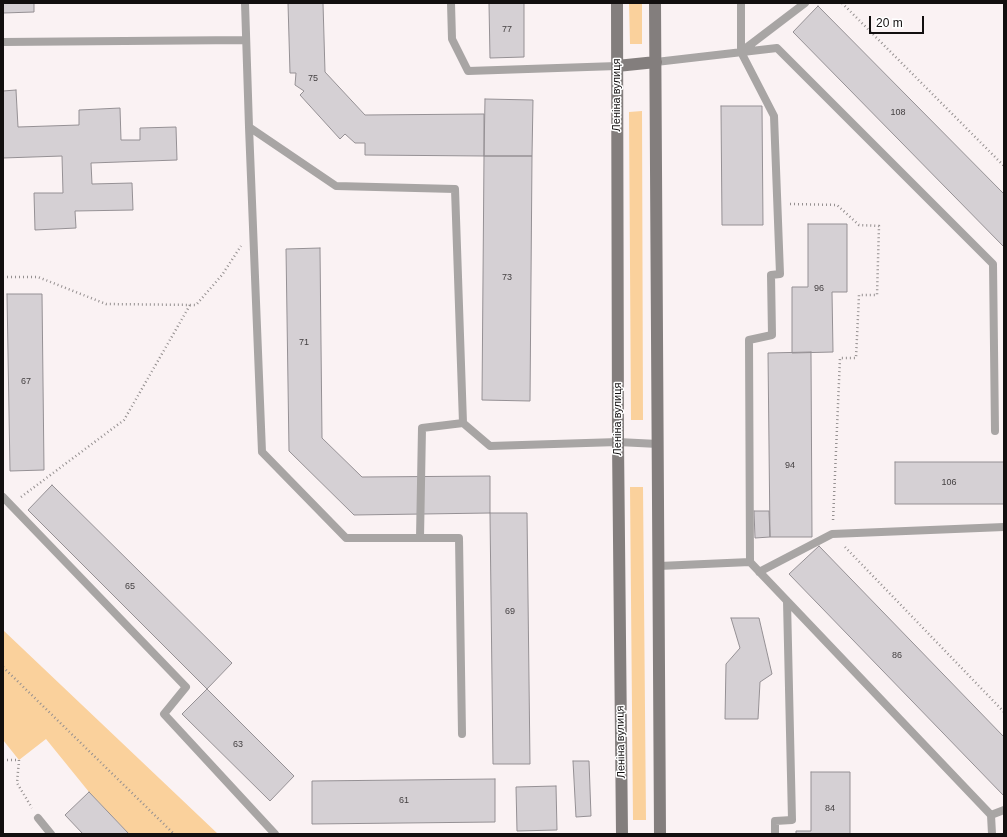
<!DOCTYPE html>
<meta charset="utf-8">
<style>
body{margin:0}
#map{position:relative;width:1007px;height:837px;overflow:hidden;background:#faf2f3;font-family:Arial,sans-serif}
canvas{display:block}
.frame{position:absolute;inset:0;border:4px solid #120f0f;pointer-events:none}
.scale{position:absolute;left:869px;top:16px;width:55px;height:18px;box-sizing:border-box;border:2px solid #120f0f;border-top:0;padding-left:5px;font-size:12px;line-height:14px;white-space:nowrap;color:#120f0f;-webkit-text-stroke:3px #fff;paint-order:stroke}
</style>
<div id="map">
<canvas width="1007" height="837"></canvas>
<div class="frame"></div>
<div class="scale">20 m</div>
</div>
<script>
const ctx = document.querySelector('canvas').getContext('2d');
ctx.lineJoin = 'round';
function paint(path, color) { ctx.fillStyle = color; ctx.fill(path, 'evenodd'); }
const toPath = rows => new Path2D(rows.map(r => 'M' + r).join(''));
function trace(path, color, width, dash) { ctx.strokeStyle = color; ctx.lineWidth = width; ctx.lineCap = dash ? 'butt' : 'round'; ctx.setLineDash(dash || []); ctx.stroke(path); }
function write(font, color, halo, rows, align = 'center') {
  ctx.font = font + ' Arial,sans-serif'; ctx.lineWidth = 3; ctx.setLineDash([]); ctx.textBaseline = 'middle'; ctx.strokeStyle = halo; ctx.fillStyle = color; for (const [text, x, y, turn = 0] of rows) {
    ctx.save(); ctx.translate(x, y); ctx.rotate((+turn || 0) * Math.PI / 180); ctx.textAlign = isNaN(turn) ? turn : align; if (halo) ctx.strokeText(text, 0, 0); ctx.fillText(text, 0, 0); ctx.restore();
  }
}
paint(toPath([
 [629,3,642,3,642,44,630,44],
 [642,111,643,420,631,420,629,112],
 [630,487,643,487,646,820,633,820],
 [3,630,218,834,129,834,89,792,46,739,19,760,3,740]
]), '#fad19c');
const building = toPath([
 [3,3,34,3,34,12,3,13,3,3],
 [288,3,323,3,325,72,365,115,484,114,484,156,365,155,365,143,355,143,345,134,340,139,300,95,304,91,295,85,296,73,290,73,288,3],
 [489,3,524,3,524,57,490,58,489,3],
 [818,6,1004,194,1004,247,793,32,818,6],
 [16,90,18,127,79,125,79,110,120,108,121,140,140,140,140,128,176,127,177,160,91,163,92,184,132,183,133,210,75,211,76,228,35,230,34,193,63,193,62,156,3,158,3,91,16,90],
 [485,99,533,100,532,156,484,156,485,99],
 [721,106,762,106,763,225,722,225,721,106],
 [484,156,532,156,530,401,482,400,484,156],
 [808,224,847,224,847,292,832,292,833,352,792,353,792,287,808,287,808,224],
 [320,248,322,438,362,477,490,476,490,513,354,515,289,451,286,249,320,248],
 [7,294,42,294,44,470,10,471,7,294],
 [811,352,812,537,770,537,768,353,811,352],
 [895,462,1004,462,1004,504,895,504,895,462],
 [52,485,232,663,207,689,28,510,52,485],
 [754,511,769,511,770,537,755,538,754,511],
 [490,513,527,513,530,764,493,764,490,513],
 [819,546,1004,737,1004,796,789,574,819,546],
 [731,618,759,618,772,674,760,682,758,719,725,719,726,664,740,648,731,618],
 [207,689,294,776,270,801,182,714,207,689],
 [573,761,589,761,591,816,576,817,573,761],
 [811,772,850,772,850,834,796,834,796,831,811,831,811,772],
 [495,779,495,822,312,824,312,781,495,779],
 [556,786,557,830,517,831,516,787,556,786],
 [89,792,129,834,83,834,65,815,89,792]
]);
paint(building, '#d5d0d4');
trace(building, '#959094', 1);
trace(toPath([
 [842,3,1004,166],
 [790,204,837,205,859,225,879,226,877,295,859,295,856,358,840,358,833,521],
 [3,277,38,277,106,304,196,305,222,275,241,246],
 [21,497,124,420,190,305],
 [845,547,1004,712],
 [3,667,174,834],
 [3,760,19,760,17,783,32,808]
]), '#959090', 2.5, [1, 3]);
trace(toPath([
 [245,3,249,127,336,186,455,189,463,423,490,446,618,442,658,444],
 [451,3,452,39,468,71,617,66],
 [741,3,741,52,774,116,780,274,771,275,772,335,749,340,750,562],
 [3,42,246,40],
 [742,51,805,3],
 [656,62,777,48,993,264,995,431],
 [249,127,262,452,346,538,459,538,462,734],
 [3,497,186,687,164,714,275,834],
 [420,538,422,428,463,423],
 [659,566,750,562,991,815,992,834],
 [759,572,832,534,1004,527],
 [991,815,1004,810],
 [38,818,51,834],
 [775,834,775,821,792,820,787,601]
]), '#a8a5a4', 8);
trace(toPath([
 [617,3,618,442,622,834],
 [655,3,660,834],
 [617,66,656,62]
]), '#837e7d', 12);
write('9px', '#433f40', null, [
 ["77",507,30],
 ["75",313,79],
 ["108",898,113],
 ["73",507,278],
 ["96",819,289],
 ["71",304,343],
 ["67",26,382],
 ["94",790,466],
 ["106",949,483],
 ["65",130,587],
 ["69",510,612],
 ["86",897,656],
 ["63",238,745],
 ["61",404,801],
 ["84",830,809]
]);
write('11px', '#120f0f', '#fff', [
 ["Леніна вулиця",617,95,-90],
 ["Леніна вулиця",618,419,-90],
 ["Леніна вулиця",621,742,-91]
]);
</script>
